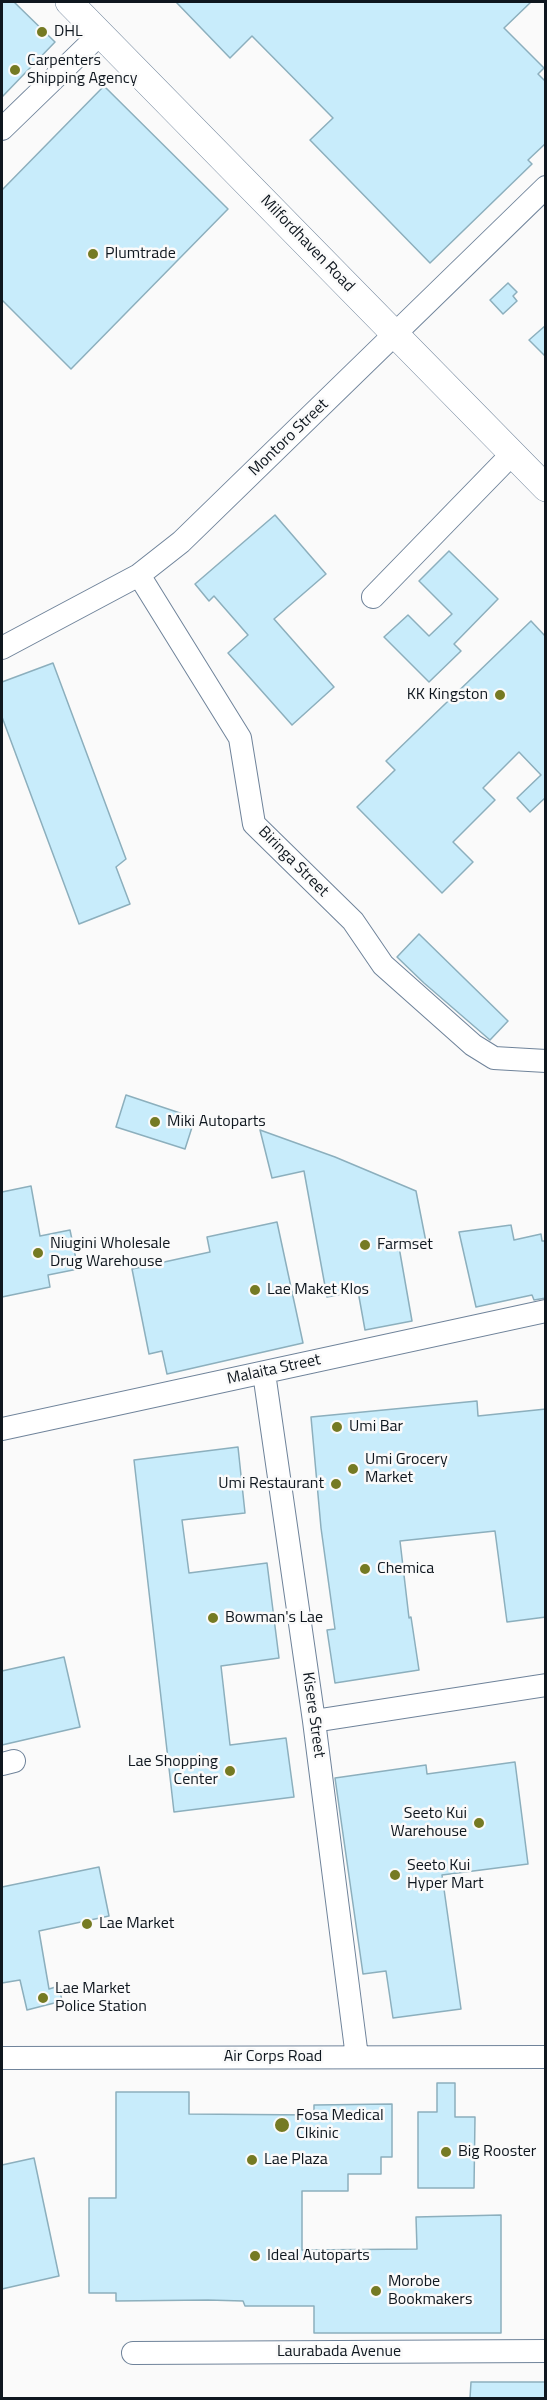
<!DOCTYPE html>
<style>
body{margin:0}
#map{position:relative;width:547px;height:2400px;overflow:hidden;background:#fafafa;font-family:"Titillium Web",sans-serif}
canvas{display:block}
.frame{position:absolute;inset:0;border:3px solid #0f171f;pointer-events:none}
</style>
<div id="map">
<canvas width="547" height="2400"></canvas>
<div class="frame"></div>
</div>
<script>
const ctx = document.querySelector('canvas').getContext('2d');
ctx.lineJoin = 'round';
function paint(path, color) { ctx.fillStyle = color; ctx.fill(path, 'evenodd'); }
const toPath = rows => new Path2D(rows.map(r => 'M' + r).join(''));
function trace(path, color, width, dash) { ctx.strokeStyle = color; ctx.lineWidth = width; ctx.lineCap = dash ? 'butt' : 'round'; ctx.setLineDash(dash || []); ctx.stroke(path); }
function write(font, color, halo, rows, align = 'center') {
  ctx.font = font + ' "Titillium Web",sans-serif'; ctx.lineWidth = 5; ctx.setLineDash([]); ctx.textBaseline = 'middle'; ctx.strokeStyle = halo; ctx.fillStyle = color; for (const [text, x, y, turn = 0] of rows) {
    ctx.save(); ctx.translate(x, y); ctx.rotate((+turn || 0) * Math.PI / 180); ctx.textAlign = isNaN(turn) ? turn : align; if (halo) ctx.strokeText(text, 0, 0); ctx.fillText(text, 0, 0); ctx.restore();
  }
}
const building = toPath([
 [2,2,14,2,55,42,2,97,2,2],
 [176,2,531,2,504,28,544,68,538,74,546,82,546,143,528,160,532,164,430,263,310,140,333,118,252,36,230,58,176,2],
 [104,86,228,209,71,369,2,300,2,190,104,86],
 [508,283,517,292,513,296,517,301,503,314,490,300,508,283],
 [546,325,546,357,529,340,546,325],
 [275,515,326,574,274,619,334,687,292,725,228,653,248,635,214,596,209,601,195,584,275,515],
 [449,551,498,599,454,644,461,651,429,682,384,637,408,615,429,636,452,614,419,581,449,551],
 [531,621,546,637,546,797,530,812,517,798,541,775,519,752,483,788,495,800,453,842,473,862,442,893,357,807,395,770,386,761,531,621],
 [53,663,126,859,116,867,130,904,79,924,2,717,2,682,53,663],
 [419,934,508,1021,490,1040,424,983,397,957,419,934],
 [126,1095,195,1118,185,1149,116,1127,126,1095],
 [260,1130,335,1157,416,1191,426,1242,399,1247,412,1321,365,1330,358,1291,327,1297,304,1171,272,1178,260,1130],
 [31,1186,40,1236,70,1230,78,1269,48,1275,50,1287,2,1297,2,1192,31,1186],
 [277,1222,303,1343,167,1374,162,1351,149,1354,132,1269,210,1252,207,1237,277,1222],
 [511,1225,514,1240,541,1234,542,1241,546,1241,546,1298,534,1300,532,1295,476,1307,459,1232,511,1225],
 [477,1401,478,1416,546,1409,546,1617,507,1622,495,1531,400,1541,409,1618,411,1617,419,1670,335,1683,327,1630,335,1629,321,1528,311,1417,477,1401],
 [238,1447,245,1513,182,1520,189,1573,267,1563,279,1658,221,1666,230,1745,286,1738,294,1797,174,1812,134,1460,238,1447],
 [64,1657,80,1727,2,1745,2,1671,64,1657],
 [515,1762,528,1864,442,1875,461,2009,393,2018,386,1971,363,1974,335,1778,426,1765,427,1774,515,1762],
 [99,1867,109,1916,39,1931,49,1989,59,1986,62,2001,27,2010,20,1980,2,1983,2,1887,99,1867],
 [437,2083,455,2083,455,2117,475,2117,474,2188,418,2188,418,2112,437,2112,437,2083],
 [116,2092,189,2092,189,2114,314,2115,314,2105,392,2104,392,2157,381,2157,381,2174,348,2174,348,2191,302,2191,302,2250,417,2249,416,2217,501,2215,501,2333,314,2333,314,2306,245,2306,243,2301,208,2300,116,2301,116,2293,89,2293,89,2198,116,2198,116,2092],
 [34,2158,59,2276,2,2289,2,2165,34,2158],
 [471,2382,546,2382,546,2398,470,2398,471,2382]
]);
paint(building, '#c8ecfb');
trace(building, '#8cafbd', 1.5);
const minor = toPath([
 [2,129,100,34],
 [139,575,240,738,254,824,353,921,383,965,473,1045,494,1058,546,1061],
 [373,597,512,454],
 [2,648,139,575,181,542,546,187],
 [264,1373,314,1721,357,2057],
 [2,1429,546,1311],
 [314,1721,546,1685],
 [2,1764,14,1761],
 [2,2058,546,2057],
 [133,2353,546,2351]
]);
const major = toPath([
 [69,2,546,488]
]);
trace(minor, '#6f839a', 24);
trace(major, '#6f839a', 28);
trace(minor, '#fff', 22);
trace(major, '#fff', 27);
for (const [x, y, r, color] of [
 [42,32,6,"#757a23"],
 [15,70,6,"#757a23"],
 [93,254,6,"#757a23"],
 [500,695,6,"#757a23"],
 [155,1122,6,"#757a23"],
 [365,1245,6,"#757a23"],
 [38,1253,6,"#757a23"],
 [255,1290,6,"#757a23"],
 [337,1427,6,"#757a23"],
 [353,1469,6,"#757a23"],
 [336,1484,6,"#757a23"],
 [365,1569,6,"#757a23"],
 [213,1618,6,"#757a23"],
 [230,1771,6,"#757a23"],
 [479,1823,6,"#757a23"],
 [395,1875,6,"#757a23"],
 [87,1924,6,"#757a23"],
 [43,1998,6,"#757a23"],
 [282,2125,8,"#757a23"],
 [446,2152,6,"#757a23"],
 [252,2160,6,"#757a23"],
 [255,2256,6,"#757a23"],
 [376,2291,6,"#757a23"]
]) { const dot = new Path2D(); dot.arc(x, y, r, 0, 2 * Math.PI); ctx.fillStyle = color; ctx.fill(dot); trace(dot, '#fafafa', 2); }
write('16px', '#0f171f', '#fafafa', [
 ["DHL",54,32],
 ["Carpenters",27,61],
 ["Shipping Agency",27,79],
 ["Plumtrade",105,254],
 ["KK Kingston",488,695,"right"],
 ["Miki Autoparts",167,1122],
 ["Niugini Wholesale",50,1244],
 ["Drug Warehouse",50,1262],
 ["Farmset",377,1245],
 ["Lae Maket Klos",267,1290],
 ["Umi Bar",349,1427],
 ["Umi Grocery",365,1460],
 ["Market",365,1478],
 ["Umi Restaurant",324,1484,"right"],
 ["Chemica",377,1569],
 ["Bowman's Lae",225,1618],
 ["Lae Shopping",218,1762,"right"],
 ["Center",218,1780,"right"],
 ["Seeto Kui",467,1814,"right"],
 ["Warehouse",467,1832,"right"],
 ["Seeto Kui",407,1866],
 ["Hyper Mart",407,1884],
 ["Lae Market",99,1924],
 ["Lae Market",55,1989],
 ["Police Station",55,2007],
 ["Fosa Medical",296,2116],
 ["Clkinic",296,2134],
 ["Big Rooster",458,2152],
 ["Lae Plaza",264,2160],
 ["Ideal Autoparts",267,2256],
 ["Morobe",388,2282],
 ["Bookmakers",388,2300]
], 'left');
write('16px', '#0f171f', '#fafafa', [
 ["Milfordhaven Road",307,244,46],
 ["Montoro Street",289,438,-44],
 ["Biringa Street",293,862,45],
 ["Malaita Street",274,1370,-12],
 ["Kisere Street",313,1715,82],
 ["Air Corps Road",273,2057],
 ["Laurabada Avenue",339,2352]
]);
</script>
